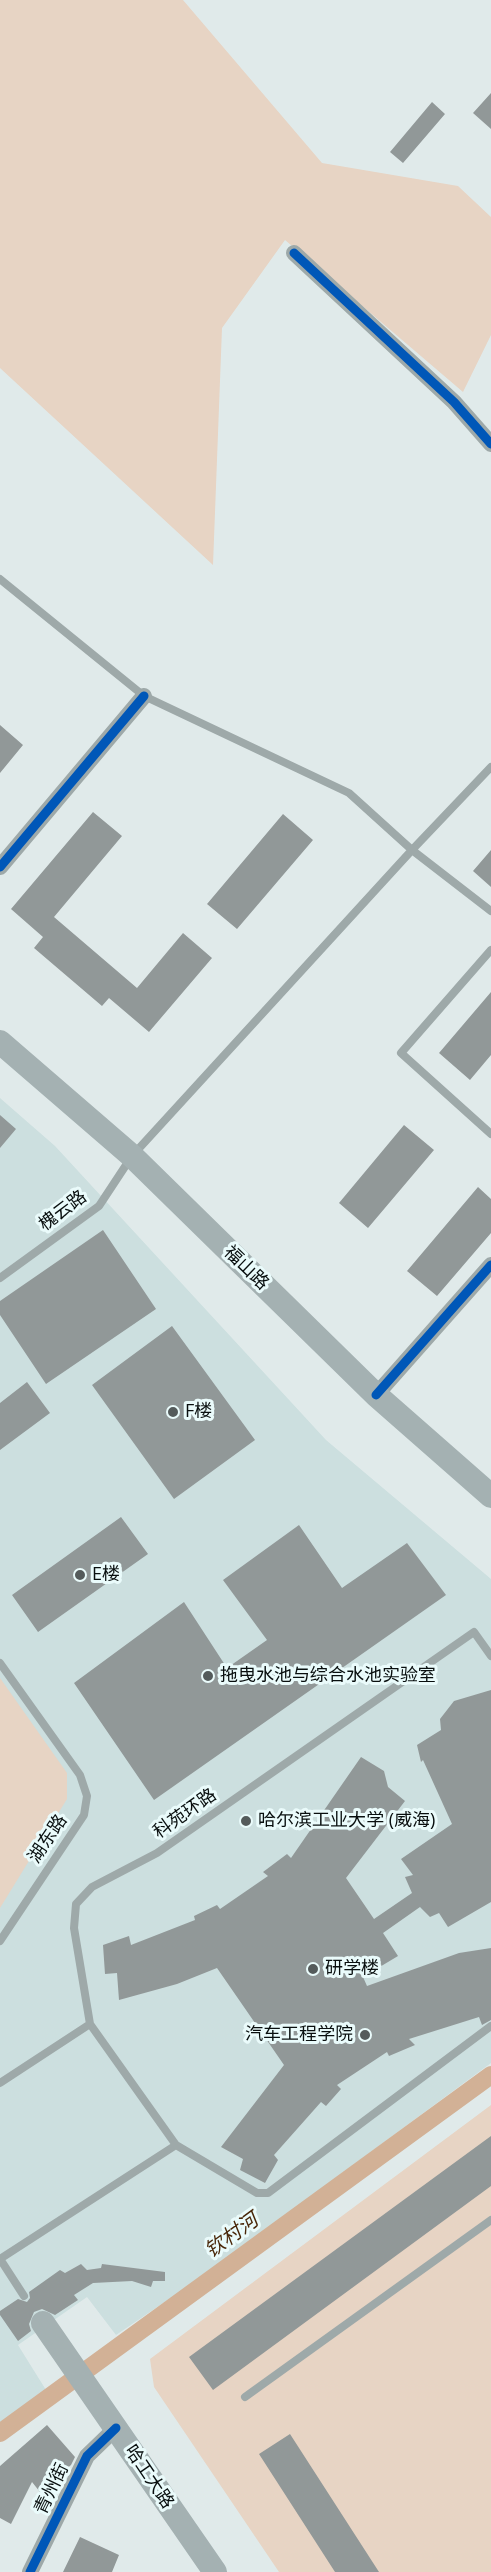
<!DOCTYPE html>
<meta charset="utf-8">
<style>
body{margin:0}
canvas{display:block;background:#e0eaea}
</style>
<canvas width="491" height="2572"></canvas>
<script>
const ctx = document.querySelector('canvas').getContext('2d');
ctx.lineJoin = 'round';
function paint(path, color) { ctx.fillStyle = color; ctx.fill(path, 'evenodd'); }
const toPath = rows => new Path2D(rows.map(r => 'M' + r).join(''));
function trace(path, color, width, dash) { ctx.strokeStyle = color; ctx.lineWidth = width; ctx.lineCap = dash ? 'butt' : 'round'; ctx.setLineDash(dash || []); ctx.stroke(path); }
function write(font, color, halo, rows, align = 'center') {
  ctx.font = font + ' "Open Sans","Noto Sans SC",sans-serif'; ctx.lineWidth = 6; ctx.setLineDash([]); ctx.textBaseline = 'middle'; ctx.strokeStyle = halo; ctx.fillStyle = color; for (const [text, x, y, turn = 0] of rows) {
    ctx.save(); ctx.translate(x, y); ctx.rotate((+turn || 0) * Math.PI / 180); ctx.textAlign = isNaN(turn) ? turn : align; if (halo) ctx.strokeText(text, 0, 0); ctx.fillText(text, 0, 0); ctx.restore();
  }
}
paint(toPath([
 [0,1098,55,1146,326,1440,491,1579,491,2063,200,2278,116,2335,87,2297,18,2345,46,2390,0,2423]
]), '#ccdfdf');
paint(toPath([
 [0,0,183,0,322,163,458,186,491,217,491,335,463,392,285,240,222,328,213,565,0,368],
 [0,1678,67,1773,67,1799,0,1908],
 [491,2105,491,2572,279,2572,154,2387,150,2359]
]), '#e7d4c4');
trace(toPath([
 [0,2433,491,2075]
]), '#d2b196', 18);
paint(toPath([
 [491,93,491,129,473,113],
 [432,102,445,114,403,163,390,152],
 [0,725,23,745,0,773],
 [93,812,122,836,54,917,137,988,183,933,212,958,149,1032,109,998,102,1006,34,948,43,937,11,909],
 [283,814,313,840,237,929,207,904],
 [491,850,491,887,473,871],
 [491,992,491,1055,470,1080,439,1053],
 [0,1115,16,1129,0,1148],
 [404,1125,434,1150,368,1228,339,1203],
 [478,1187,491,1199,491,1233,437,1296,407,1271],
 [103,1230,156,1309,46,1384,0,1315,0,1301],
 [172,1326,255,1440,174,1499,92,1385],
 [27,1382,50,1413,0,1450,0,1403],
 [121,1517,148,1554,38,1632,12,1595],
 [299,1525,342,1588,407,1543,446,1595,154,1800,74,1683,184,1602,227,1668,267,1640,223,1580],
 [491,1690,491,1902,448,1927,439,1913,430,1917,420,1907,383,1933,398,1956,363,1977,367,1986,459,1953,491,1948,491,2020,482,2025,479,2017,409,2039,415,2045,389,2056,387,2052,337,2085,341,2089,326,2106,321,2102,274,2155,278,2160,265,2183,240,2170,243,2159,221,2147,284,2065,217,1968,177,1984,119,2000,117,1973,105,1974,103,1945,129,1936,131,1945,195,1920,194,1916,217,1905,220,1909,268,1876,263,1872,287,1854,291,1858,361,1757,384,1771,388,1787,405,1801,346,1878,374,1919,412,1893,405,1877,413,1875,401,1859,452,1824,423,1760,421,1762,417,1745,441,1730,440,1719,454,1701],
 [491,2136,491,2186,213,2390,189,2357],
 [81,2264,87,2270,101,2268,102,2264,165,2272,165,2281,153,2281,151,2287,132,2281,93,2283,74,2295,78,2300,55,2315,42,2309,34,2312,29,2324,31,2331,18,2341,0,2315,0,2311,18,2299,27,2302,30,2298,29,2292,60,2270,65,2273],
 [47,2425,75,2457,71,2465,40,2492,32,2482,11,2524,0,2518,0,2466],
 [290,2434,379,2572,335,2572,259,2454],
 [80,2537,119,2555,112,2572,63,2572]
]), '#919898');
trace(toPath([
 [0,579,144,696,349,793,412,850,132,1156,99,1206,0,1278],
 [491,767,412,850,491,911],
 [491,950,401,1053,491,1134],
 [0,1663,80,1775,87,1796,84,1815,0,1941],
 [90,2024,176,2145],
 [0,2083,90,2024,74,1928,76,1904,92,1887,157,1853,474,1632,491,1656],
 [0,2259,176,2145,257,2193,268,2193,491,2026],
 [0,2259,24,2296],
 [245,2397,491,2220]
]), '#9ea9a9', 8);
trace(toPath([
 [294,253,454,402,491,444],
 [0,867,144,696],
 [376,1395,491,1265],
 [30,2572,87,2456,116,2428]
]), '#9ea9a9', 16);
trace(toPath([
 [0,1042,132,1156,376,1395,491,1496],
 [43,2323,215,2572]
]), '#a4b1b2', 24);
trace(toPath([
 [294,253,454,402,491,444],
 [0,867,144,696],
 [376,1395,491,1265],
 [30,2572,87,2456,116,2428]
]), '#0057b8', 9);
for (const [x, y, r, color] of [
 [173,1412,6,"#545b5b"],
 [80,1575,6,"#545b5b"],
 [208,1676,6,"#545b5b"],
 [246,1821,6,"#545b5b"],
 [313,1969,6,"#545b5b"],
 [365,2035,6,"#545b5b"]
]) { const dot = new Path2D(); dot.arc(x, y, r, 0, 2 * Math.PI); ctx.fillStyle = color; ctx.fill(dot); trace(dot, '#eafbfb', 2); }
write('18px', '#080e0e', '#eafbfb', [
 ["槐云路",63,1211,-37],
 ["福山路",246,1268,44],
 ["科苑环路",185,1814,-35],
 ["湖东路",48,1839,-56],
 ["哈工大路",149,2477,56],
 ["青州街",52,2489,-64]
]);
write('18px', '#080e0e', '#eafbfb', [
 ["F楼",185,1412],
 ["E楼",92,1575],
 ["拖曳水池与综合水池实验室",220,1676],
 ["哈尔滨工业大学 (威海)",258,1821],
 ["研学楼",325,1969],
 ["汽车工程学院",353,2035,"right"]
], 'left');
write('italic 20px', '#492709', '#eafbfb', [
 ["钦村河",232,2236,-36]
]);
</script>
